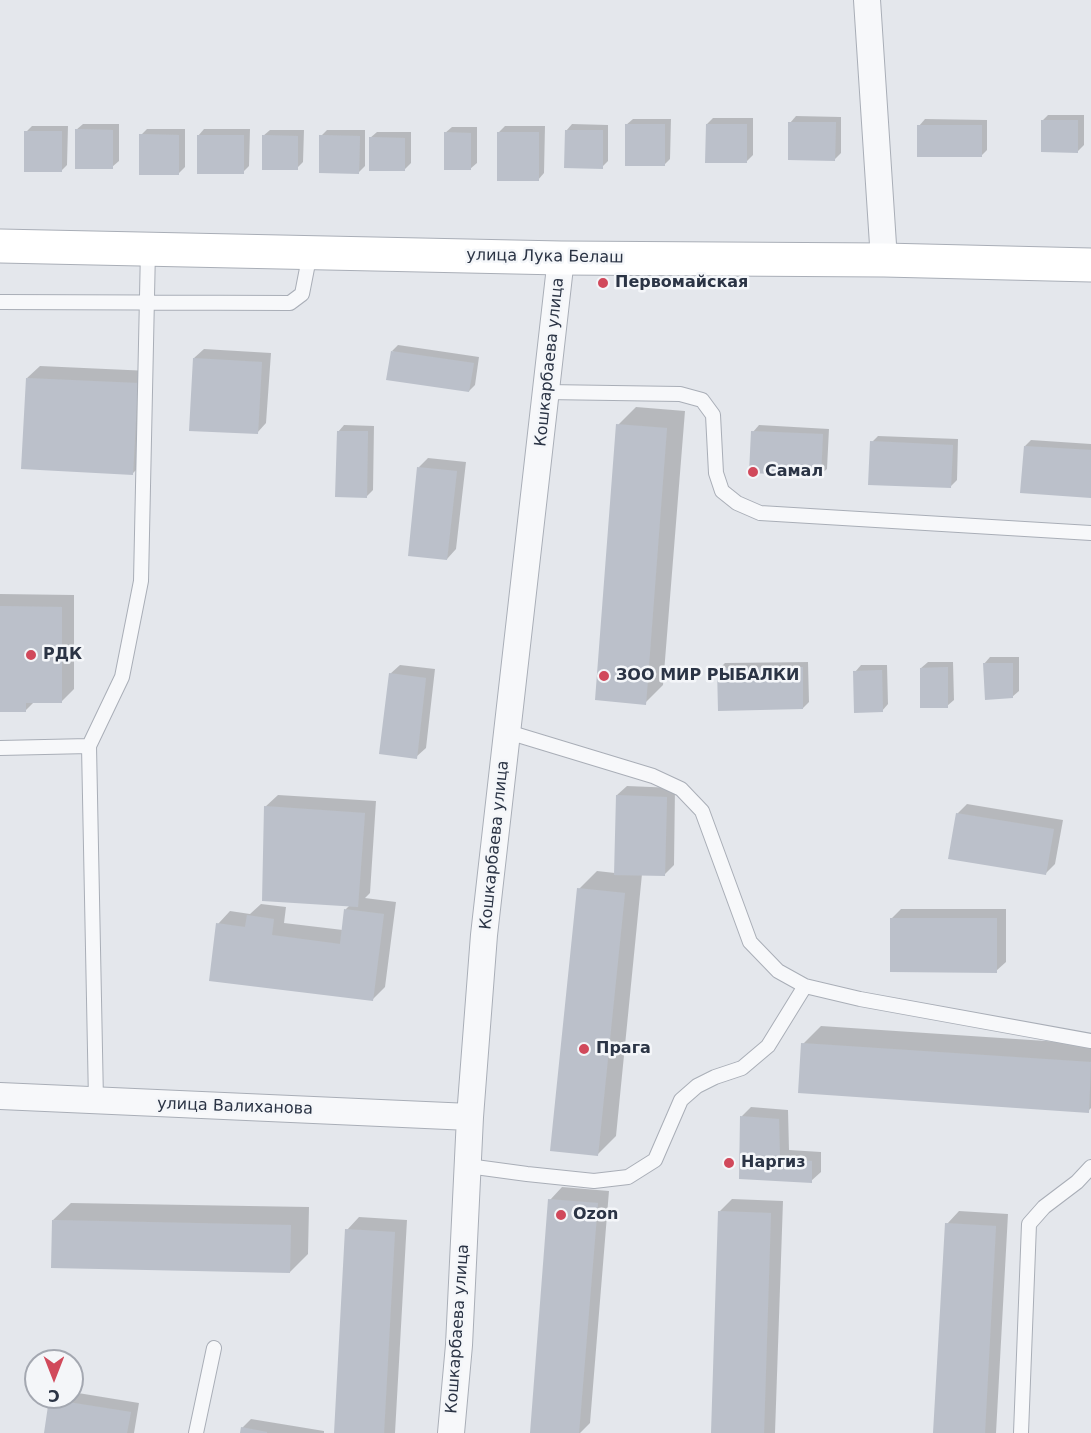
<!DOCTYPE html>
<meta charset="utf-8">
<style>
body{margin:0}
#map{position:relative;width:1091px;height:1433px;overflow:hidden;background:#e4e7ec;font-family:"DejaVu Sans",sans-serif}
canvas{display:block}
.north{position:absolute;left:24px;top:1349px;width:60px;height:60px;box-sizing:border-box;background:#f4f6f9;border:2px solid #a4a8b1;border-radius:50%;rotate:180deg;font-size:16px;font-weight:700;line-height:24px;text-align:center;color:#2b3445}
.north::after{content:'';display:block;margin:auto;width:21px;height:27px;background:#d1495b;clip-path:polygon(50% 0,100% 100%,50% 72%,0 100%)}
</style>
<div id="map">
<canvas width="1091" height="1433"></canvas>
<div class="north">С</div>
</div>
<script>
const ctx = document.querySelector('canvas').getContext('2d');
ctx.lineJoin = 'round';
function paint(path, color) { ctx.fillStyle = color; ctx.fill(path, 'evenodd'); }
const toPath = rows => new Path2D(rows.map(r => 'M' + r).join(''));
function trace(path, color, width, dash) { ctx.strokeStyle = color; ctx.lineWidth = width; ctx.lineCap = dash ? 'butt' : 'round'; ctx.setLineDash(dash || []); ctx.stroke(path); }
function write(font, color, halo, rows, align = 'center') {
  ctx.font = font + ' "DejaVu Sans",sans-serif'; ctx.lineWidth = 5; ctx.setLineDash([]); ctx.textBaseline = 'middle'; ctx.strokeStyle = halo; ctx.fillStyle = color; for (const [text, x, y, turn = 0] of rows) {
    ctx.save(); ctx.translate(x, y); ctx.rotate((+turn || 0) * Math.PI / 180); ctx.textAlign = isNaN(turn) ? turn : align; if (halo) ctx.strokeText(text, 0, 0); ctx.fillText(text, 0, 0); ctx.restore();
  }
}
paint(toPath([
 [1048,115,1084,115,1084,145,1078,151,1042,121],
 [796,116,841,117,841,153,835,159,790,123],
 [713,118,753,118,753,155,746,162,707,124],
 [633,119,671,119,670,159,664,165,626,125],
 [925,119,987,120,987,150,981,156,919,126],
 [83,124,119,124,119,161,112,167,76,130],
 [572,124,608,125,608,161,602,167,566,131],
 [32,126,68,126,67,165,61,171,26,132],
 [505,126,545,126,544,173,538,180,499,132],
 [452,127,477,127,477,163,470,169,445,133],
 [147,129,185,129,185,167,179,173,141,135],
 [204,129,250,129,249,166,243,172,198,136],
 [270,130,304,130,303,162,297,168,263,136],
 [327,130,365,130,365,166,359,172,321,136],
 [377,132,411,132,411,163,404,170,370,138],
 [398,345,479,357,475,385,469,391,392,351],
 [204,349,271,353,266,423,257,433,194,358],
 [40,366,150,371,145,461,133,473,27,378],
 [636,407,685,411,663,685,645,703,618,425],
 [344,425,374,426,373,490,367,496,338,432],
 [759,425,829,429,827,469,820,475,753,432],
 [878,436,958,439,957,480,951,486,872,442],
 [1031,440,1091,444,1091,496,1025,446],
 [428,458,466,462,456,549,447,559,419,467],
 [0,594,74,595,74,689,61,702,34,702,25,711,0,710],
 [990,657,1019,657,1019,691,1012,697,984,664],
 [808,662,809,702,803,708,719,669,725,663],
 [928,662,953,662,954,700,947,706,921,668],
 [400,665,435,669,426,748,416,757,390,674],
 [861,665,887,665,888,704,882,711,855,672],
 [627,786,675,788,674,865,664,875,642,874,616,1136,598,1154,579,889,597,871,615,873,617,795],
 [278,795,376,801,370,893,365,898,396,902,385,987,372,1000,218,924,230,911,250,914,261,904,286,907,284,923,343,930,346,909,350,905,265,807],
 [967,804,1063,820,1055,864,1046,873,957,814],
 [901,909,1006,909,1006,962,996,971,892,918],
 [821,1026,1091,1044,1091,1108,1088,1111,803,1044],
 [751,1107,788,1110,789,1150,821,1152,821,1172,811,1181,740,1178,742,1116],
 [562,1187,609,1191,590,1423,580,1433,547,1433,550,1200],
 [732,1199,783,1201,775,1433,712,1433,719,1212],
 [71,1203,309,1207,308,1254,290,1272,53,1220],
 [959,1211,1008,1214,996,1433,935,1433,947,1224],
 [359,1217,407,1220,395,1433,335,1433,347,1230],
 [72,1392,139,1403,134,1433,45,1433,50,1400,53,1397,72,1397],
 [251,1419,324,1431,324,1433,241,1433,242,1428]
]), '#0003');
paint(toPath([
 [1041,120,1078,120,1078,153,1041,152],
 [788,122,836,122,835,161,788,160],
 [625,124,665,124,665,166,625,166],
 [706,124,747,124,747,163,705,163],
 [917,125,982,125,982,157,917,157],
 [75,129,113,130,113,169,75,169],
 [565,130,603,130,603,169,564,168],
 [24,131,62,131,62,172,24,172],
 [444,132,471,133,471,170,444,170],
 [497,132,539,132,539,181,497,181],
 [139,134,179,135,179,175,139,175],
 [197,135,244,135,244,174,197,174],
 [262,135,298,136,298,170,262,170],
 [319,135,360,136,359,174,319,173],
 [369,137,405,138,405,171,369,171],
 [391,351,474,363,469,392,386,380],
 [193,358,262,362,258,434,189,431],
 [26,378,138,383,133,475,21,469],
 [616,424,667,428,646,705,595,700],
 [337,431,368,431,367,498,335,497],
 [751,431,823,434,821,476,749,473],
 [870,441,953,445,951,488,868,485],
 [1024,446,1091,450,1091,498,1020,493],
 [417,467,457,471,447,560,408,556],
 [0,606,62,607,62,703,26,703,26,712,0,712],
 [983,663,1013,663,1013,698,985,700],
 [803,667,803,709,718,711,717,668],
 [948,667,948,708,920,708,920,668],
 [882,670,883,712,854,713,853,671],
 [389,673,426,678,417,759,379,754],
 [616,795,667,797,665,876,614,875],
 [264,806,365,813,358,907,262,901],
 [956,813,1054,829,1046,875,948,859],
 [577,888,625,893,598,1156,550,1151],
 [344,909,384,914,373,1001,209,981,216,923,245,927,247,915,274,919,272,935,340,944],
 [890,918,997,918,997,973,890,972],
 [801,1043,1091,1062,1089,1113,798,1093],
 [740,1116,779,1119,780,1159,812,1161,812,1183,739,1179],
 [548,1199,598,1203,579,1433,530,1433],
 [718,1211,771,1213,764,1433,711,1433],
 [52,1220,291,1225,290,1273,51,1268],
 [945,1223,996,1226,985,1433,933,1433],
 [345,1229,395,1232,384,1433,334,1433],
 [49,1399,131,1412,127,1433,44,1433],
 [241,1427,267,1432,267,1433,240,1433]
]), '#bbc0ca');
const lane = toPath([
 [0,302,290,303,302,294,310,253],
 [546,392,680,394,702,400,713,415,716,473,722,491,737,503,760,513,1091,533],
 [508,732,653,776,681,789,702,811,750,942,778,971,805,986,860,999,1091,1041],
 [89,746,122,677,141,581,148,249],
 [0,748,89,746,96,1101],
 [468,1166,527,1174,594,1181,628,1177,655,1160,681,1100,697,1086,715,1077,742,1068,768,1046,805,986],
 [196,1433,214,1348],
 [1021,1433,1029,1224,1044,1207,1077,1182,1091,1167]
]);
const street = toPath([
 [867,0,884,260],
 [0,1096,470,1117],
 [451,1433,459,1345,470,1117,484,935,561,258]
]);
const secondary = toPath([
 [0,246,561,258,884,260,1091,265]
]);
trace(lane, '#a9aeb7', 16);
trace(street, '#a9aeb7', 28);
trace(secondary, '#a9aeb7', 35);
trace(lane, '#f7f8fa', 14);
trace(street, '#f7f8fa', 26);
trace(secondary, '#fff', 33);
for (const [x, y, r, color] of [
 [603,283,6,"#d1495b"],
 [753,472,6,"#d1495b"],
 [31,655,6,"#d1495b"],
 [604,676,6,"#d1495b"],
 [584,1049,6,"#d1495b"],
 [729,1163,6,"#d1495b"],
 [561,1215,6,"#d1495b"]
]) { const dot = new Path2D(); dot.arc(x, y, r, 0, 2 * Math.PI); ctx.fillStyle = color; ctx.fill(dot); trace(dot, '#f4f6f9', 2); }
write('16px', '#2b3445', '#f4f6f9', [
 ["улица Лука Белаш",545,257,1],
 ["Кошкарбаева улица",550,362,-84],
 ["Кошкарбаева улица",495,845,-84],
 ["улица Валиханова",235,1107,2],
 ["Кошкарбаева улица",458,1329,-86]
]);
write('bold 16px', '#2b3445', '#f4f6f9', [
 ["Первомайская",615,283],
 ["Самал",765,472],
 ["РДК",43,655],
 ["ЗОО МИР РЫБАЛКИ",616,676],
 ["Прага",596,1049],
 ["Наргиз",741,1163],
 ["Ozon",573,1215]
], 'left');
</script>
